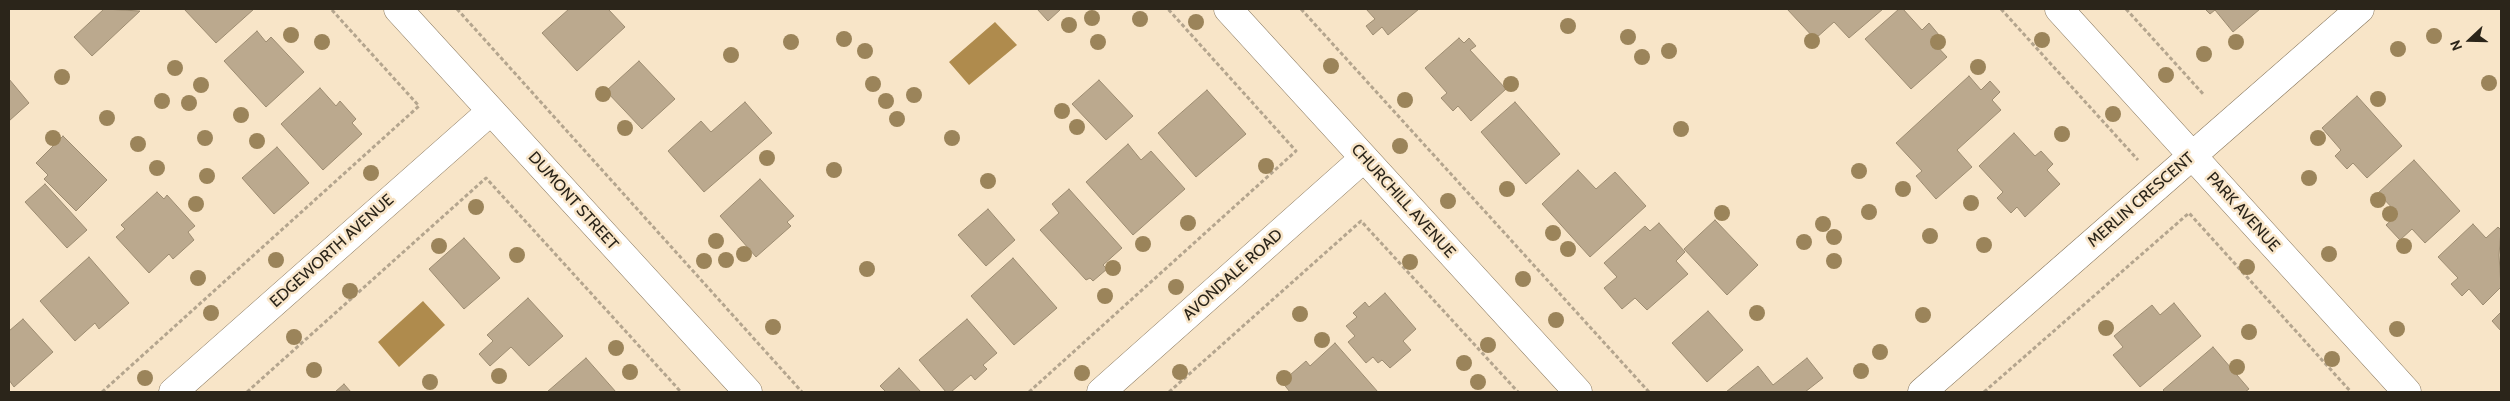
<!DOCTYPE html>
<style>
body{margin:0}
#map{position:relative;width:2510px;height:401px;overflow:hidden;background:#f8e5c8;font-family:Cabin,sans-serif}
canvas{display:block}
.frame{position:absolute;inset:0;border:10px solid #2b251a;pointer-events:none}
.north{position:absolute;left:2445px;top:15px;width:50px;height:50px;-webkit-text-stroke:4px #f8e5c8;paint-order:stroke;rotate:249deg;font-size:14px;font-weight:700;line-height:20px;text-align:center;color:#2b251a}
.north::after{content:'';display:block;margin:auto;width:18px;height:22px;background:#2b251a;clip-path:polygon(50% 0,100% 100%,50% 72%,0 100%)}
</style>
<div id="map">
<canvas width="2510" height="401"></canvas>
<div class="frame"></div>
<div class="north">N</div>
</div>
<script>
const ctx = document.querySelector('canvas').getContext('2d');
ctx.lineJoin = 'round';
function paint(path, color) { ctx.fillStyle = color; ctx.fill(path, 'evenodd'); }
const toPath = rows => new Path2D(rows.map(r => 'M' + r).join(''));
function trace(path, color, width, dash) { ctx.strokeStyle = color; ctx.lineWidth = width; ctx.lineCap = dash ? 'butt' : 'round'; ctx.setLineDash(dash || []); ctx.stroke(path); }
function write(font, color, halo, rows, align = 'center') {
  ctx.font = font + ' Cabin,sans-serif'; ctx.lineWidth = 5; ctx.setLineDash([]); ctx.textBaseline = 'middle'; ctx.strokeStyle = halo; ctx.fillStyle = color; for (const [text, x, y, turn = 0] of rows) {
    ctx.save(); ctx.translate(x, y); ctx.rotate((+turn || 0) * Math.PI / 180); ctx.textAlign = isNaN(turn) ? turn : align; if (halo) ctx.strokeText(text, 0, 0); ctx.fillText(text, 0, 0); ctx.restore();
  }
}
paint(toPath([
 [995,22,1017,45,969,85,949,62],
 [423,301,445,325,399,367,378,342]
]), '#af8b4d');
const building = toPath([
 [104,9,140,11,92,56,74,37,104,9],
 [184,9,254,9,216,43,184,9],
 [569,9,608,9,625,27,577,71,542,33,569,9],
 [1037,9,1061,9,1048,21,1037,9],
 [1366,9,1419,9,1388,35,1382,27,1373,35,1366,26,1375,19,1366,9],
 [1787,9,1883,9,1849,38,1834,22,1815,39,1787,9],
 [1899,9,1903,9,1922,30,1929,23,1939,35,1932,41,1947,57,1911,89,1865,39,1899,9],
 [2205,9,2260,9,2233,32,2215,10,2210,14,2205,9],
 [257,31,266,42,271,37,304,72,266,107,224,61,257,31],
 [1459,38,1464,43,1469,38,1476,46,1470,50,1506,89,1471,121,1458,106,1453,111,1441,98,1447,93,1425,68,1459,38],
 [639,61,675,99,642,129,606,91,639,61],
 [1969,76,1981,90,1990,81,2000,92,1992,100,2001,110,1957,150,1972,167,1936,199,1916,176,1922,171,1896,143,1969,76],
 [9,79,29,103,9,121,9,79],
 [1099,80,1133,116,1106,140,1072,104,1099,80],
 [320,88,336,106,340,101,356,119,352,123,362,134,323,170,281,124,320,88],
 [1207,90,1246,134,1196,177,1158,133,1207,90],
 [2357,96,2402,146,2367,178,2353,163,2347,169,2335,156,2341,150,2322,128,2357,96],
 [745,102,772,133,704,192,668,151,701,121,711,132,745,102],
 [1515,102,1560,154,1526,184,1481,132,1515,102],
 [2014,133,2035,156,2041,151,2053,164,2047,170,2060,184,2025,217,2017,207,2011,213,1997,198,2003,192,1979,166,2014,133],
 [63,136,107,180,76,211,44,179,48,175,36,163,63,136],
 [1128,144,1141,160,1151,151,1185,189,1133,235,1086,182,1128,144],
 [277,147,309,183,274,214,242,178,277,147],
 [2414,160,2460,211,2425,243,2412,229,2400,240,2386,225,2398,214,2378,193,2414,160],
 [1578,170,1596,189,1615,172,1646,206,1590,257,1542,204,1578,170],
 [760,179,794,216,787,222,791,226,756,257,720,216,760,179],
 [45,184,87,230,67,248,25,202,45,184],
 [1069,189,1122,248,1103,265,1107,269,1093,281,1090,278,1086,280,1040,230,1059,213,1052,204,1069,189],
 [157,192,164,199,167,195,195,226,188,232,194,240,173,259,169,254,149,273,116,237,125,229,121,225,157,192],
 [988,209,1015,240,986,266,958,235,988,209],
 [1715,220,1758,265,1727,295,1684,249,1715,220],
 [1659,223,1685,252,1676,261,1688,274,1647,310,1635,298,1622,309,1604,288,1617,277,1604,263,1645,226,1650,231,1659,223],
 [2473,224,2486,238,2498,227,2501,230,2499,255,2501,287,2483,305,2469,289,2462,296,2451,284,2458,278,2438,257,2473,224],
 [464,238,500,278,464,309,429,269,464,238],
 [89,257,129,303,99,329,95,323,75,341,40,301,89,257],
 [1013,258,1057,308,1014,345,971,296,1013,258],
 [1385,293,1416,329,1403,341,1411,350,1390,368,1382,360,1378,363,1373,357,1366,363,1348,342,1355,336,1346,326,1357,317,1353,313,1365,302,1369,307,1385,293],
 [528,298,563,336,529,366,511,347,490,366,479,354,493,341,487,335,528,298],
 [2174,303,2201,336,2140,387,2113,355,2123,347,2114,336,2152,305,2160,315,2174,303],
 [1708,311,1743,350,1707,382,1672,343,1708,311],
 [2501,312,2501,331,2492,321,2501,312],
 [23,319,53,352,14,387,9,380,9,331,23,319],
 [967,319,997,353,983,365,987,369,975,380,971,375,951,392,946,392,919,360,967,319],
 [1335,343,1378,392,1290,392,1282,382,1306,361,1310,366,1335,343],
 [2213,347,2249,389,2245,392,2165,392,2163,390,2213,347],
 [586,358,616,392,547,392,586,358],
 [1807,358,1823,378,1805,392,1726,392,1758,366,1773,385,1807,358],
 [899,368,921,392,886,392,880,386,899,368],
 [344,384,351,392,335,392,344,384]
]);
paint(building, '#bba98e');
trace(building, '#9d8c71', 1);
const minor = toPath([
 [398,9,748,392],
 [1228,9,1578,392],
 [2059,9,2407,392],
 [173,392,491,111],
 [1101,392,1364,158],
 [1922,392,2360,9]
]);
trace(minor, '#847359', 29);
trace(toPath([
 [457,9,802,392],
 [1301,9,1649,392],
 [2001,9,2138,160],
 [2126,9,2204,95],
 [102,392,419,106,331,9],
 [247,392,486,178,681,392],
 [1029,392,1296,151,1168,9],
 [1169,392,1361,221,1518,392],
 [1984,392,2189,213,2351,392]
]), '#b4a58e', 3, [4, 2.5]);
trace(minor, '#fff', 28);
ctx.fillStyle = '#9b845a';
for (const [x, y] of [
 [1092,18],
 [1140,19],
 [1196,22],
 [1069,25],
 [1568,26],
 [291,35],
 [2434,36],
 [1628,37],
 [844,39],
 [2042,40],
 [1812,41],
 [322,42],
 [791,42],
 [1098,42],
 [1938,42],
 [2236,42],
 [2398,49],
 [865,51],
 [1669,51],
 [2204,54],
 [731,55],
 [1642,57],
 [1331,66],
 [1978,67],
 [175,68],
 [2166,75],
 [62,77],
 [2489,83],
 [873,84],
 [1511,84],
 [201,85],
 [603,94],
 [914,95],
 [2378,99],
 [1405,100],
 [162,101],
 [886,101],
 [189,103],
 [1062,111],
 [2113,114],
 [241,115],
 [107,118],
 [897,119],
 [1077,127],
 [625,128],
 [1681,129],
 [2062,134],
 [53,138],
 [205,138],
 [952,138],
 [2318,138],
 [257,141],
 [138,144],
 [1400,146],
 [767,158],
 [1266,166],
 [157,168],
 [834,170],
 [1859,171],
 [371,173],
 [207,176],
 [2309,178],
 [988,181],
 [1507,189],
 [1903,189],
 [2378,200],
 [1448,201],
 [1971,203],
 [196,204],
 [476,207],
 [1869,212],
 [1722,213],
 [2390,214],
 [1188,223],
 [1823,224],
 [1553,233],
 [1930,236],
 [1834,237],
 [716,241],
 [1804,242],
 [1143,244],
 [1984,245],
 [439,246],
 [2404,246],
 [1568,249],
 [744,254],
 [2329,254],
 [517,255],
 [276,260],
 [726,260],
 [704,261],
 [1834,261],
 [1410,262],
 [2247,267],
 [1113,268],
 [867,269],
 [198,278],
 [1523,279],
 [1176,287],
 [350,291],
 [1105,296],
 [211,313],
 [1757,313],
 [1300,314],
 [1923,315],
 [1556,320],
 [773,327],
 [2106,328],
 [2397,329],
 [2249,332],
 [294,337],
 [1322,340],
 [1488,345],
 [616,348],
 [1880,352],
 [2332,359],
 [1464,363],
 [2237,367],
 [314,370],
 [1861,371],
 [630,372],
 [1180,372],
 [1082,373],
 [499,376],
 [145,378],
 [1284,378],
 [430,382],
 [1478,382]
]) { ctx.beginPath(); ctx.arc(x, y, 8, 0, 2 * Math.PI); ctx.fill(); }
write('16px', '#2b251a', '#f8e5c8', [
 ["MERLIN CRESCENT",2141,200,-41],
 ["DUMONT STREET",573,201,48],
 ["CHURCHILL AVENUE",1403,201,48],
 ["PARK AVENUE",2243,212,48],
 ["EDGEWORTH AVENUE",332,251,-42],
 ["AVONDALE ROAD",1233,275,-42]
]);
</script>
